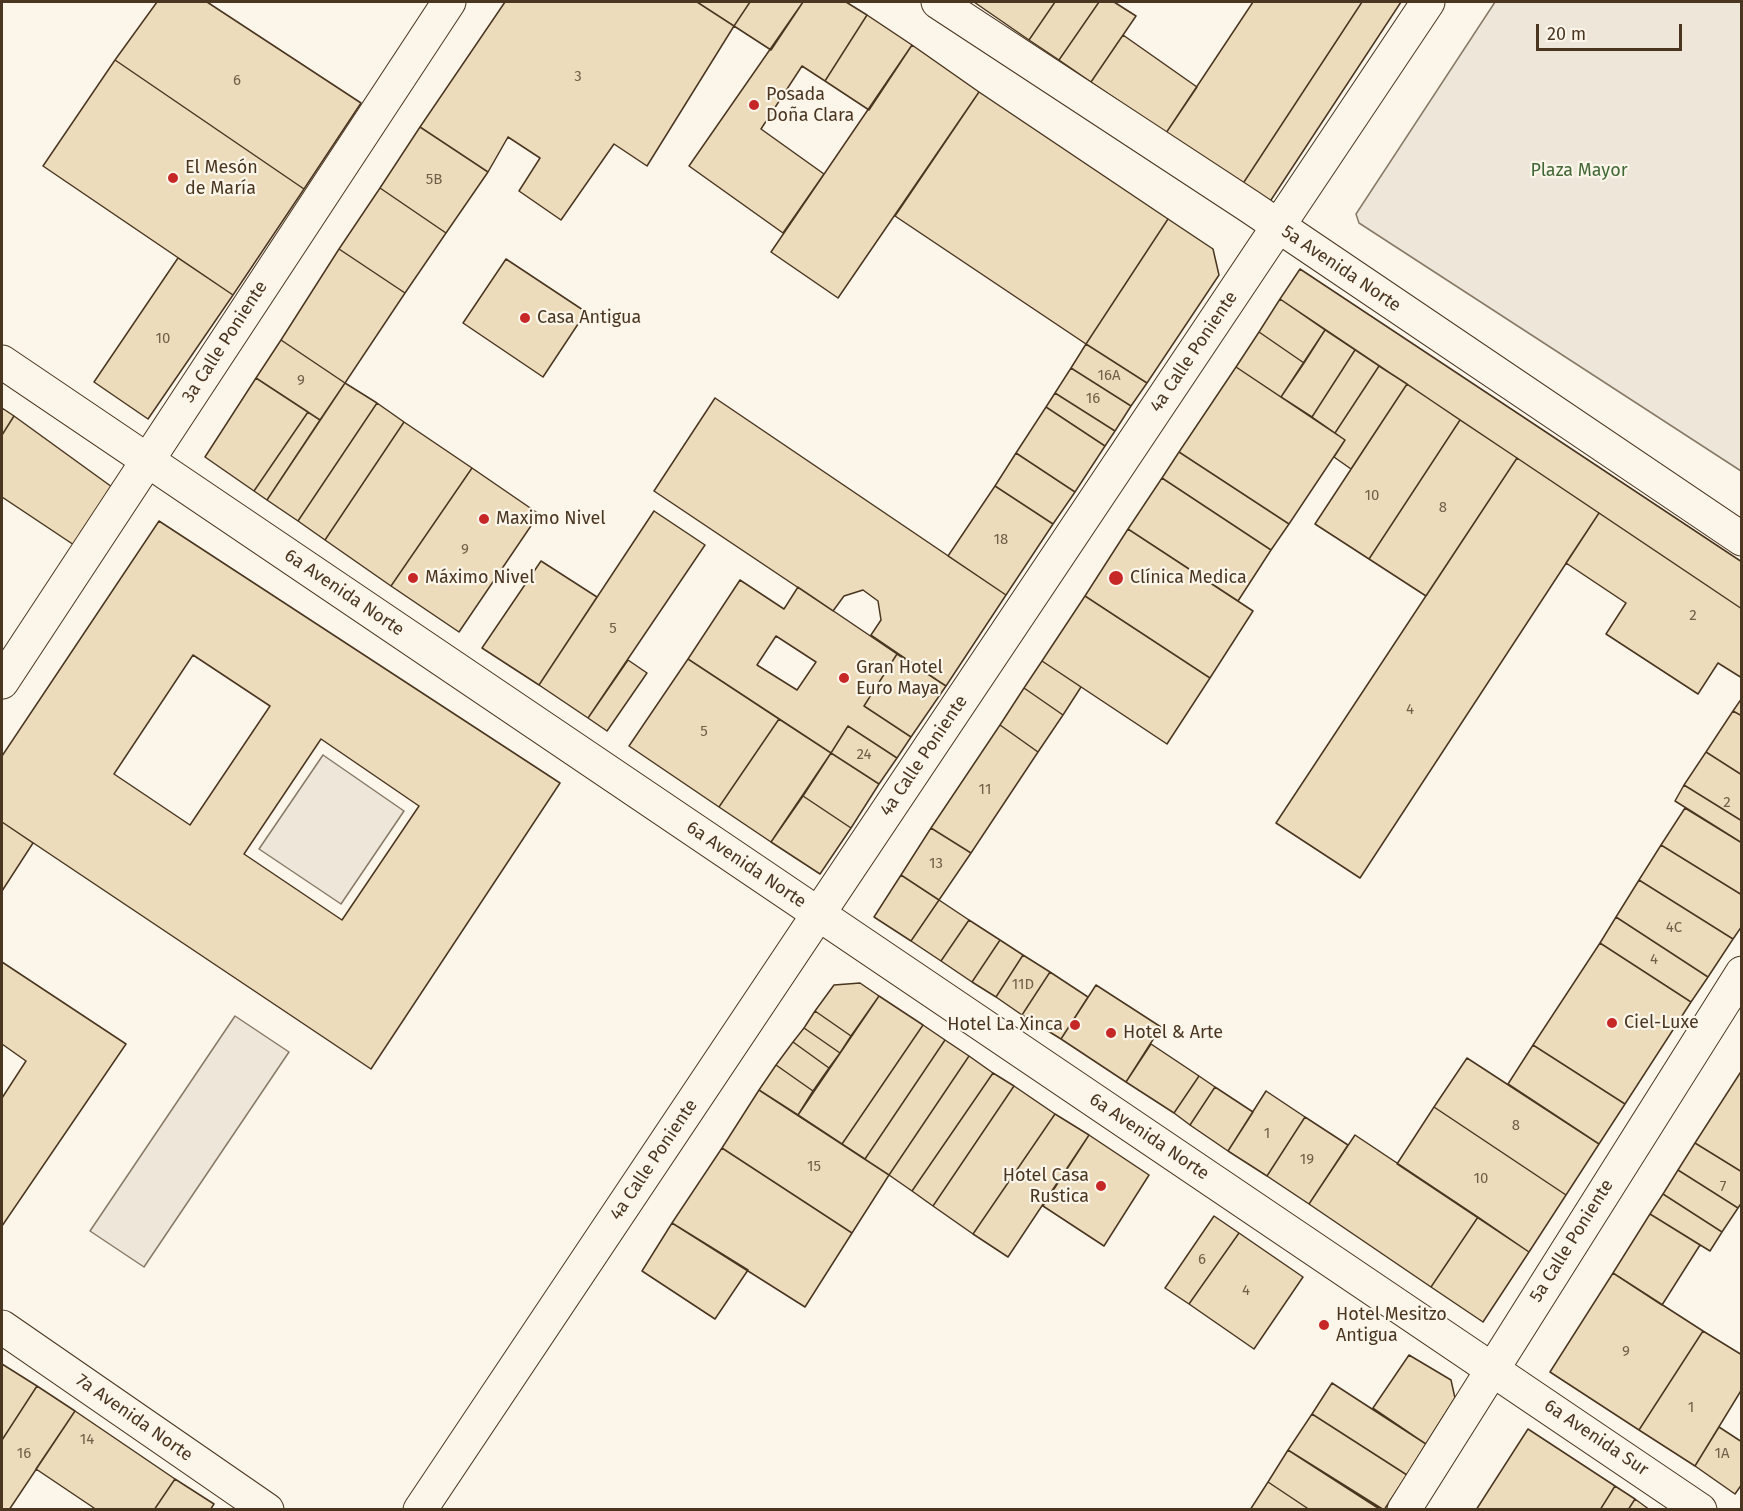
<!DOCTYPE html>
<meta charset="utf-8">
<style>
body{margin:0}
#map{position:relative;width:1743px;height:1511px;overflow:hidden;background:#fbf6e9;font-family:"Fira Sans",sans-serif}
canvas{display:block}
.frame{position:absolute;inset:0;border:3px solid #4a3520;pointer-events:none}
.scale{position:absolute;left:1536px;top:24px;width:146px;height:27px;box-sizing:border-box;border:3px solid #4a3520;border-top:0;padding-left:8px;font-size:18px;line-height:21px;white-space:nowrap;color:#4a3520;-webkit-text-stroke:4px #fbf6e9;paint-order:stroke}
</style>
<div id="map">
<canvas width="1743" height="1511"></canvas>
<div class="frame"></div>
<div class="scale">20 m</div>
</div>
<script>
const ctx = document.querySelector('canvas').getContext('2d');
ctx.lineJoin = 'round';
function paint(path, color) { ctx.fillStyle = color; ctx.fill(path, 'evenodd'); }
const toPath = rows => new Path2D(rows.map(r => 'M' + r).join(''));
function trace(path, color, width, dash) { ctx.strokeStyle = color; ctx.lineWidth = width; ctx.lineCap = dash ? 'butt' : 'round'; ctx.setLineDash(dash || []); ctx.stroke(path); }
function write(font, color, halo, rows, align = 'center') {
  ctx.font = font + ' "Fira Sans",sans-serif'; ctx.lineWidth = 4.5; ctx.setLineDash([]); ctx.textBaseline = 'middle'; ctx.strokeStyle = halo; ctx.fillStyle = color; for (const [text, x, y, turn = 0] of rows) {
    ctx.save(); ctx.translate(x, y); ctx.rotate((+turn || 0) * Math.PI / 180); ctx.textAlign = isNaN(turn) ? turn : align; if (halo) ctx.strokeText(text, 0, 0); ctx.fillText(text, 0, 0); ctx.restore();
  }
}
const green = toPath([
 [1495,2,1741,2,1741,471,1359,223,1356,214,1495,2],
 [323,755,404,811,341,904,259,849,323,755],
 [235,1016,289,1052,144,1267,90,1231,235,1016]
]);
paint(green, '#ede6d9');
trace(green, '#887966', 1.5);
const building = toPath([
 [157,2,207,2,361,103,304,189,115,60,157,2],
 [505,2,697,2,734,26,647,166,614,144,561,220,519,191,540,158,508,137,488,172,420,127,505,2],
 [697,2,750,2,734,26,697,2],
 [750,2,803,2,771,50,734,26,750,2],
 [803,2,846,2,867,15,825,81,802,66,761,129,824,174,783,233,689,166,803,2],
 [974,2,1055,2,1029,40,974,2],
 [1055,2,1099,2,1059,60,1029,40,1055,2],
 [1099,2,1114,2,1136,16,1091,82,1059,60,1099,2],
 [1253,2,1362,2,1242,185,1166,133,1253,2],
 [1362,2,1401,2,1269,203,1242,185,1362,2],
 [867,15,912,45,869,110,825,81,867,15],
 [1123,35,1197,87,1166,133,1091,82,1123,35],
 [912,45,979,92,838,298,771,252,912,45],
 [115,60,304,189,233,295,43,166,115,60],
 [979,92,1168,219,1086,344,895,216,979,92],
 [420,127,488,172,446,233,380,188,420,127],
 [380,188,446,233,405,293,339,249,380,188],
 [1168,219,1213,249,1219,275,1147,383,1086,344,1168,219],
 [339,249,405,293,345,383,281,340,339,249],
 [178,258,233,295,148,419,94,382,178,258],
 [506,259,586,312,543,377,463,323,506,259],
 [1300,269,1742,562,1742,609,1280,299,1300,269],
 [1280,299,1325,330,1304,363,1259,332,1280,299],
 [1325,330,1355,350,1312,417,1281,397,1325,330],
 [1259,332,1304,363,1281,397,1236,367,1259,332],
 [281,340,345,383,320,420,256,378,281,340],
 [1086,344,1147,383,1131,406,1071,368,1086,344],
 [1355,350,1379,366,1335,433,1312,417,1355,350],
 [1379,366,1407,384,1351,469,1334,457,1345,440,1335,433,1379,366],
 [1236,367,1345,440,1289,524,1179,452,1236,367],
 [1071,368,1131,406,1115,431,1055,393,1071,368],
 [256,378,308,412,254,491,205,457,256,378],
 [345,383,377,403,298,521,267,500,345,383],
 [1407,384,1460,420,1369,559,1315,524,1407,384],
 [1055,393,1115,431,1105,446,1046,407,1055,393],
 [715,398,1006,595,946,686,871,635,881,620,878,601,863,590,844,596,833,611,654,491,715,398],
 [377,403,404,422,325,540,298,521,377,403],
 [1046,407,1105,446,1075,492,1016,453,1046,407],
 [2,408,14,416,2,435,2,408],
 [308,412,320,420,267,500,254,491,308,412],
 [14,416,112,487,74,545,2,497,2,435,14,416],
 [1460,420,1517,458,1426,596,1369,559,1460,420],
 [404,422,472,468,391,586,325,540,404,422],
 [1179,452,1289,524,1271,550,1162,478,1179,452],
 [1016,453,1075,492,1053,524,995,486,1016,453],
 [1517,458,1599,513,1360,878,1276,823,1517,458],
 [472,468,539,514,459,632,391,586,472,468],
 [1162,478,1271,550,1238,601,1128,529,1162,478],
 [995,486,1053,524,1006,595,948,556,995,486],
 [654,511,705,545,588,718,539,685,654,511],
 [1599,513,1742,609,1742,678,1718,663,1698,694,1606,634,1626,603,1566,563,1599,513],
 [159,521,560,783,371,1069,2,822,2,756,159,521],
 [193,655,270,706,190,825,114,774,193,655],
 [321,739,419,806,342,920,244,854,321,739],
 [1128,529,1253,611,1210,678,1085,596,1128,529],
 [541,561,597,597,539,685,482,648,541,561],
 [740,580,784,609,798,587,897,654,864,706,911,737,897,758,848,726,831,753,688,659,740,580],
 [776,636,816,662,797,690,757,665,776,636],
 [1085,596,1210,678,1167,744,1042,661,1085,596],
 [897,654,946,686,911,737,864,706,897,654],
 [688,659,779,719,719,807,629,746,688,659],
 [628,660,647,673,607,731,588,718,628,660],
 [1042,661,1081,687,1063,715,1024,688,1042,661],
 [1024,688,1063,715,1038,752,1000,725,1024,688],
 [1742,698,1742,716,1733,711,1742,698],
 [1733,711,1742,716,1742,775,1706,752,1733,711],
 [779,719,831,753,771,842,719,807,779,719],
 [1000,725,1038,752,971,853,931,828,1000,725],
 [848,726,897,758,879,784,831,753,848,726],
 [1706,752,1742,775,1742,821,1684,785,1706,752],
 [831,753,879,784,851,828,803,796,831,753],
 [1684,785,1742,821,1742,843,1675,801,1684,785],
 [803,796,851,828,820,874,771,842,803,796],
 [1685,808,1742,843,1742,895,1661,845,1685,808],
 [2,822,33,843,2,891,2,822],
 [931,828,971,853,939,900,901,875,931,828],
 [1661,845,1742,895,1742,926,1733,939,1639,880,1661,845],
 [901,875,939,900,911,941,874,917,901,875],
 [1639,880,1733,939,1708,977,1616,917,1639,880],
 [939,900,969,920,941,961,911,941,939,900],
 [1616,917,1708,977,1691,1002,1600,943,1616,917],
 [969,920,1000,940,972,982,941,961,969,920],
 [1000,940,1023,955,996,997,972,982,1000,940],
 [1600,943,1691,1002,1625,1104,1533,1045,1600,943],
 [1023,955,1050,972,1022,1015,996,997,1023,955],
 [2,962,126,1044,2,1226,2,1098,26,1061,2,1044,2,962],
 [1050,972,1088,997,1061,1039,1022,1015,1050,972],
 [860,983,879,996,851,1036,815,1011,834,985,860,983],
 [1096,985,1161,1027,1126,1082,1061,1039,1096,985],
 [879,996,923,1025,842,1144,798,1115,879,996],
 [815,1011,851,1036,840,1053,804,1028,815,1011],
 [923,1025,945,1040,865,1159,842,1144,923,1025],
 [804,1028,840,1053,829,1068,793,1042,804,1028],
 [945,1040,969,1056,889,1175,865,1159,945,1040],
 [793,1042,829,1068,813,1091,776,1065,793,1042],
 [1151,1044,1199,1076,1174,1113,1126,1082,1151,1044],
 [1533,1045,1625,1104,1599,1144,1508,1084,1533,1045],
 [969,1056,993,1073,912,1191,889,1175,969,1056],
 [1467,1058,1599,1144,1566,1195,1434,1107,1467,1058],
 [776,1065,813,1091,798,1115,759,1090,776,1065],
 [1742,1070,1742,1172,1695,1143,1742,1070],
 [993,1073,1014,1086,933,1206,912,1191,993,1073],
 [1199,1076,1215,1087,1190,1125,1174,1113,1199,1076],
 [1014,1086,1055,1114,973,1234,933,1206,1014,1086],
 [1215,1087,1253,1112,1228,1151,1190,1125,1215,1087],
 [759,1090,889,1175,852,1233,722,1148,759,1090],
 [1266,1091,1305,1117,1267,1176,1228,1151,1266,1091],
 [1434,1107,1566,1195,1529,1252,1397,1164,1434,1107],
 [1055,1114,1089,1135,1008,1257,973,1234,1055,1114],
 [1305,1117,1348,1145,1309,1204,1267,1176,1305,1117],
 [1089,1135,1149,1175,1104,1246,1043,1206,1089,1135],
 [1355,1135,1478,1217,1431,1287,1309,1204,1355,1135],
 [1695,1143,1742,1172,1742,1202,1738,1208,1678,1170,1695,1143],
 [722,1148,852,1233,805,1307,672,1223,722,1148],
 [1678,1170,1738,1208,1722,1232,1663,1194,1678,1170],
 [1663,1194,1722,1232,1710,1251,1650,1214,1663,1194],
 [1650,1214,1700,1245,1662,1305,1613,1273,1650,1214],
 [1214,1216,1239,1233,1189,1304,1165,1288,1214,1216],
 [1478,1217,1529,1252,1483,1322,1431,1287,1478,1217],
 [672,1223,748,1270,715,1319,642,1271,672,1223],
 [1239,1233,1303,1277,1254,1349,1189,1304,1239,1233],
 [1613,1273,1703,1331,1639,1430,1550,1372,1613,1273],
 [1703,1331,1742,1355,1742,1389,1695,1466,1639,1430,1703,1331],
 [1409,1355,1451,1380,1455,1398,1426,1444,1373,1408,1409,1355],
 [2,1364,37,1386,2,1440,2,1364],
 [1332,1383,1426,1444,1407,1475,1312,1414,1332,1383],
 [37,1386,75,1411,9,1510,2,1510,2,1440,37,1386],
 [75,1411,175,1479,154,1510,97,1510,36,1469,75,1411],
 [1312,1414,1407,1475,1384,1510,1288,1450,1312,1414],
 [1719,1427,1742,1442,1742,1484,1735,1494,1695,1466,1719,1427],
 [1528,1429,1615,1486,1600,1510,1476,1510,1528,1429],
 [1288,1450,1381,1510,1310,1510,1268,1482,1288,1450],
 [175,1479,214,1504,210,1510,154,1510,175,1479],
 [1268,1482,1310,1510,1250,1510,1268,1482],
 [1615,1486,1635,1499,1628,1510,1600,1510,1615,1486],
 [1635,1499,1650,1510,1628,1510,1635,1499]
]);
paint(building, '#ecdcbc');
trace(building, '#4a3520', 1.5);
const minor = toPath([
 [938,2,1249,206,1742,539],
 [2,362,1700,1510],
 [2,1327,267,1510]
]);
const major = toPath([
 [2,682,449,2],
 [420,1510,1428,2],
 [1404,1510,1742,973]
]);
trace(minor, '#4a3520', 35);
trace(major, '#4a3520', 35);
trace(minor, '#fbf6e9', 33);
trace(major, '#fbf6e9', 33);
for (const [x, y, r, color] of [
 [754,105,6,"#c62828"],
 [173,178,6,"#c62828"],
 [525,318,6,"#c62828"],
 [484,519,6,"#c62828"],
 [413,578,6,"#c62828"],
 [1116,578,8,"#c62828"],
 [844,678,6,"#c62828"],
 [1612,1023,6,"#c62828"],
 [1075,1025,6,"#c62828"],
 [1111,1033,6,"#c62828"],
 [1101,1186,6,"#c62828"],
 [1324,1325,6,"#c62828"]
]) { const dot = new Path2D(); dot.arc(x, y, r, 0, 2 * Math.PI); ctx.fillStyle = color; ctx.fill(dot); trace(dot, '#fbf6e9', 2); }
write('15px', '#725f47', null, [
 ["3",578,77],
 ["6",237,81],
 ["5B",434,180],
 ["10",163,339],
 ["16A",1109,376],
 ["9",301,381],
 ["16",1093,399],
 ["10",1372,496],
 ["8",1443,508],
 ["18",1001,540],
 ["9",465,550],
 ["2",1693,616],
 ["5",613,629],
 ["4",1410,710],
 ["5",704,732],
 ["24",864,755],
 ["11",985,790],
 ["2",1727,803],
 ["13",936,864],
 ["4C",1674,928],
 ["4",1654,960],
 ["11D",1023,985],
 ["8",1516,1126],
 ["1",1267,1134],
 ["19",1307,1160],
 ["15",814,1167],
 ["10",1481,1179],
 ["7",1723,1187],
 ["6",1202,1260],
 ["4",1246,1291],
 ["9",1626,1352],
 ["1",1691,1408],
 ["14",87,1440],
 ["16",24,1454],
 ["1A",1722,1454]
]);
write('18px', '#4a3520', '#fbf6e9', [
 ["Posada",766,95],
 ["Doña Clara",766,116],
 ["El Mesón",185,168],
 ["de María",185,189],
 ["Casa Antigua",537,318],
 ["Maximo Nivel",496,519],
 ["Máximo Nivel",425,578],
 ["Clínica Medica",1130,578],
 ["Gran Hotel",856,668],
 ["Euro Maya",856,689],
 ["Ciel-Luxe",1624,1023],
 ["Hotel La Xinca",1063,1025,"right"],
 ["Hotel & Arte",1123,1033],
 ["Hotel Casa",1089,1176,"right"],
 ["Rustica",1089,1197,"right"],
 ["Hotel Mesitzo",1336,1315],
 ["Antigua",1336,1336]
], 'left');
write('18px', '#436837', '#fbf6e9', [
 ["Plaza Mayor",1579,171]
]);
write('18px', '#4a3520', '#fbf6e9', [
 ["5a Avenida Norte",1341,269,34],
 ["3a Calle Poniente",225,342,-57],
 ["4a Calle Poniente",1194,352,-56],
 ["6a Avenida Norte",344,593,34],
 ["4a Calle Poniente",924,756,-56],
 ["6a Avenida Norte",746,865,34],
 ["6a Avenida Norte",1149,1137,34],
 ["4a Calle Poniente",654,1160,-56],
 ["5a Calle Poniente",1572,1241,-58],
 ["7a Avenida Norte",134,1418,35],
 ["6a Avenida Sur",1596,1438,34]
]);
</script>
